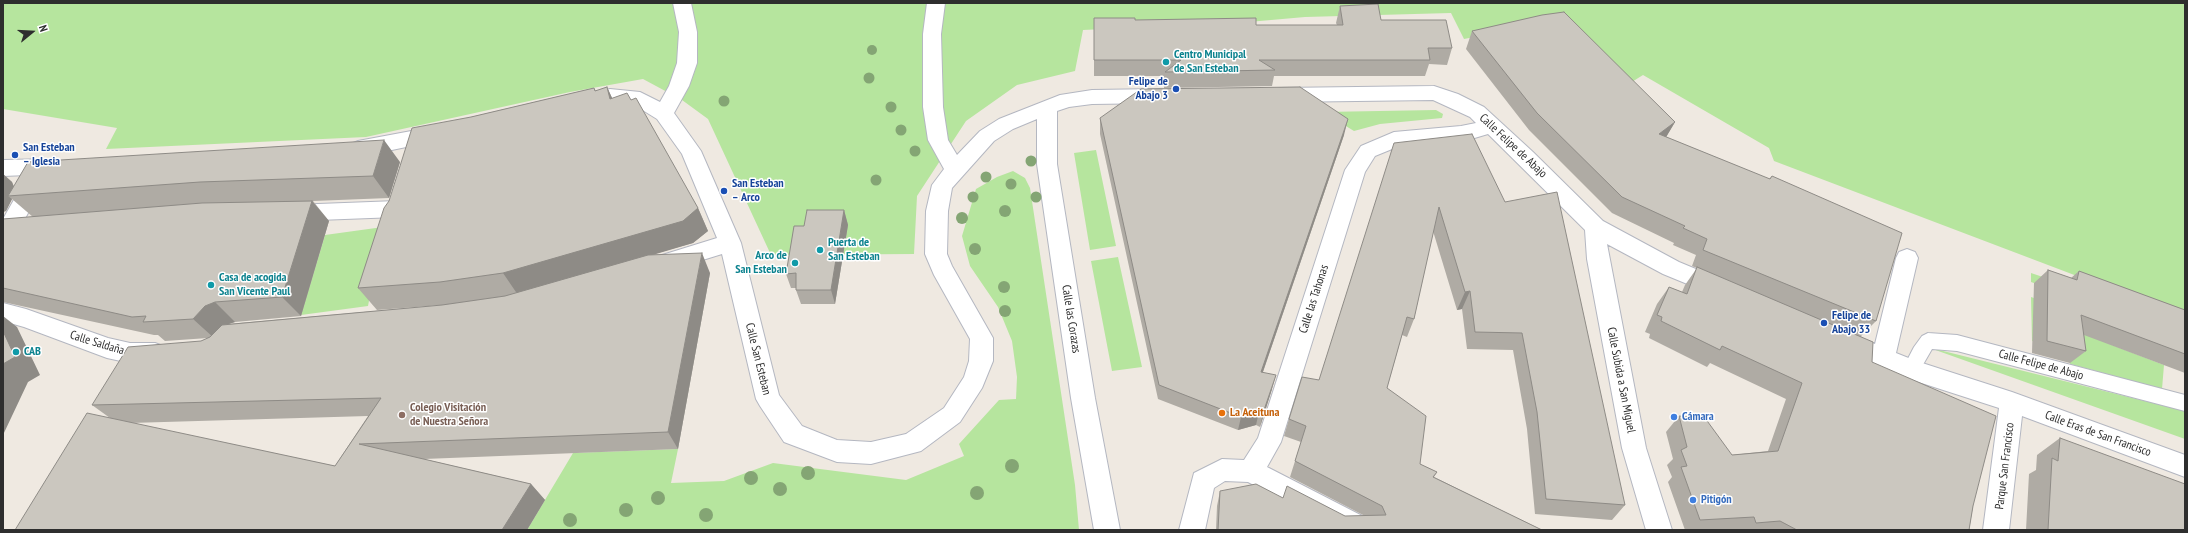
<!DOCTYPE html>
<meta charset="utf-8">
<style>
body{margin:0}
#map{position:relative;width:2188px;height:533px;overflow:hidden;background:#efe9e1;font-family:"PT Sans Narrow",sans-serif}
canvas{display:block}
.frame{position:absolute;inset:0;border:4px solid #2e2e2e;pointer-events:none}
.north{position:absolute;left:12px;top:12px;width:40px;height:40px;-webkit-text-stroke:3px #fff;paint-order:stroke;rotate:72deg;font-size:11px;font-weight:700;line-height:16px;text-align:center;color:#2e2e2e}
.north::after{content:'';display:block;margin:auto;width:14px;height:18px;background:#2e2e2e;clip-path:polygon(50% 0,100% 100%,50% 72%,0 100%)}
</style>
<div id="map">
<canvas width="2188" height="533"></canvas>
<div class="frame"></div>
<div class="north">N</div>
</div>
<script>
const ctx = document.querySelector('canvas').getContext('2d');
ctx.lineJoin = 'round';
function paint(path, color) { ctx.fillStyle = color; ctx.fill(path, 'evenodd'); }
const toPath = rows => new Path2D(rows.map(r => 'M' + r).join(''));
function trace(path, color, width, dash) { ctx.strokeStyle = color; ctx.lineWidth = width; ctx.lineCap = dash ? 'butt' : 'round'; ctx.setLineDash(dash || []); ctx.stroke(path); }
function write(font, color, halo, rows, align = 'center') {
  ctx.font = font + ' "PT Sans Narrow",sans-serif'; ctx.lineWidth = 3; ctx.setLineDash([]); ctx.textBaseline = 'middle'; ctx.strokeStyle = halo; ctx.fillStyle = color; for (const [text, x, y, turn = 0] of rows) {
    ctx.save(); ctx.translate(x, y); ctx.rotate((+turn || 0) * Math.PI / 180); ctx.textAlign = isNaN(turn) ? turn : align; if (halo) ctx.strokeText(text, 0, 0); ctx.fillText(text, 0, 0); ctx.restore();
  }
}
paint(toPath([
 [3,3,2185,3,2185,317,1774,161,1769,148,1643,75,1619,90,1562,20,1464,39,1451,13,1305,17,1237,23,1083,30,1075,71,1017,85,966,121,917,196,914,254,771,255,708,119,682,100,643,79,570,92,366,137,106,149,117,128,3,109],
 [1436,110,1443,114,1442,118,1380,124,1354,131,1323,112],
 [1096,150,1116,246,1090,250,1074,153],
 [1013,171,1025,178,1030,188,1075,485,1079,530,527,530,573,453,678,449,671,483,724,481,773,463,906,480,964,456,959,444,999,400,1016,399,1017,377,1012,341,998,307,970,266,962,236,976,189,997,177],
 [383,227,368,306,301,315,325,235],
 [1118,257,1142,367,1112,371,1091,261],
 [2031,273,2064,284,2063,290,2079,297,2081,291,2117,304,2112,345,2164,365,2162,389,2070,364,2068,350,2032,341,2031,297,2088,316,2087,302,2031,282],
 [1927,347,2185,411,2185,439]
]), '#b6e59e');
const service = toPath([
 [1928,333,1957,335,2185,395,2185,411,1957,351,1932,349,1917,375,1911,378,1905,375,1902,370,1914,347,1922,336,1928,333]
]);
const minor = toPath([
 [673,3,691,3,697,32,697,63,689,86,674,113,701,151,741,243,779,395,802,426,837,440,871,442,906,434,944,408,964,377,969,361,970,339,934,275,925,254,926,211,932,185,944,169,928,140,923,107,923,34,927,3,945,3,941,34,943,107,948,140,957,155,980,131,999,119,1060,95,1092,90,1160,89,1167,91,1170,96,1167,101,1160,103,1092,104,1069,107,1057,111,1057,164,1095,398,1120,530,1094,530,1071,398,1037,164,1037,119,1013,129,994,141,952,188,948,211,947,254,952,266,993,338,993,361,982,388,960,422,921,451,871,464,837,462,784,442,760,406,756,399,722,254,667,271,659,268,656,262,659,256,717,238,682,154,657,119,636,106,610,103,583,109,576,107,573,102,576,97,610,89,640,92,660,102,669,86,677,63,679,32,673,3],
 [1434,86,1458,94,1484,107,1533,152,1603,221,1679,262,1727,282,1730,288,1727,294,1719,297,1663,274,1607,244,1646,448,1672,530,1646,530,1622,448,1587,259,1585,230,1488,134,1461,142,1397,147,1375,156,1365,172,1281,442,1267,467,1374,522,1378,530,1340,530,1248,482,1225,481,1214,488,1205,530,1179,530,1194,473,1222,459,1244,460,1258,438,1345,170,1361,146,1394,132,1461,126,1476,123,1470,117,1433,100,1280,102,1273,100,1270,95,1273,90,1280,88,1434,86],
 [438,126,445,129,448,134,445,139,358,157,351,154,348,149,351,144,358,141,438,126],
 [54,159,61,161,64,167,61,173,42,175,45,181,11,245,3,248,3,219,28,175,3,176,3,160,54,159],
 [397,201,405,203,408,209,405,215,397,217,292,221,284,219,281,213,284,207,292,205,397,201],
 [1907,249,1915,252,1918,258,1896,353,1916,361,2012,392,2185,455,2185,477,2022,416,2009,530,1983,530,1999,408,1903,377,1836,349,1832,342,1836,335,1844,332,1875,344,1896,258,1899,252,1907,249],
 [3,303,26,309,108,338,130,343,155,343,163,346,167,353,163,360,155,363,130,363,107,358,24,327,3,321,3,303]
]);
trace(service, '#b4b7c1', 2);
trace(minor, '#b4b7c1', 2);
paint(service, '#fff');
paint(minor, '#fff');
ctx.fillStyle = '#84a574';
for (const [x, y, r] of [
 [872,50,5],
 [869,78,5.5],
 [724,101,5.5],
 [891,107,5.5],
 [901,130,5.5],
 [915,151,5.5],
 [1031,161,5.5],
 [986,177,5.5],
 [876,180,5.5],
 [1011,184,5.5],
 [973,197,5.5],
 [1036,197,5.5],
 [1005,211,6],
 [962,218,6],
 [975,249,6],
 [1004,287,6],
 [1005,311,6],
 [1012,466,7],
 [808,473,7],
 [751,478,7],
 [780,489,7],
 [977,493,7],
 [658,498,7],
 [626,510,7],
 [706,515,7],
 [570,520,7]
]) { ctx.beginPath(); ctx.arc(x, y, r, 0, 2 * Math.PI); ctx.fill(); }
paint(toPath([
 [1340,6,1381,20,1452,48,1447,65,1429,64,1425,76,1274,76,1272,86,1164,88,1164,76,1094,76,1094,18,1135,20,1256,25,1337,25,1336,23],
 [1472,31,1675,122,1666,137,1769,179,1772,176,1876,321,1861,336,1872,362,1973,506,1969,530,1685,530,1668,482,1672,477,1667,465,1673,459,1666,432,1679,416,1732,455,1768,451,1786,399,1710,363,1707,367,1649,338,1650,334,1645,332,1657,304,1669,287,1682,292,1685,285,1697,268,1692,266,1696,255,1673,245,1674,243,1612,213,1529,130,1466,49],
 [607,87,612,98,631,100,698,208,708,231,693,243,654,254,710,273,678,449,424,459,531,484,545,500,527,530,15,530,110,418,92,405,201,341,208,338,165,341,158,335,154,335,3,302,3,219,33,217,12,199,6,211,3,212,3,174,12,182,14,187,400,162,389,198,313,201,329,221,301,316,235,322,228,324,442,305,455,304,377,310,358,288,471,117,594,88,596,91],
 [368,416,335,466,130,423],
 [1100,118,1344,135,1263,372,1272,389,1260,427,1256,425,1238,430,1158,399,1100,134],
 [1472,134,1625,505,1612,520,1535,514,1527,429,1513,350,1467,349,1462,309,1457,310,1433,231,1414,319,1407,337,1402,335,1387,388,1420,464,1437,472,1434,477,1542,530,1216,530,1217,506,1220,491,1283,498,1345,516,1365,516,1290,477,1301,442,1284,436,1289,419,1319,380],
 [844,210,848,225,835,304,801,304,796,290,796,288,791,288,786,274,804,226],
 [2048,270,2071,278,2079,271,2185,310,2185,373,2084,335,2086,351,2070,363,2032,353,2034,283],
 [2060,438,2185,530,2026,530,2029,474,2036,470,2037,455]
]), '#afaba4');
paint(toPath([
 [607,87,618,111,610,99],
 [1348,119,1344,135,1258,386,1261,372],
 [1675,122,1665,139,1659,134],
 [384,140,400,162,389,198,373,176],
 [3,174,12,182,16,192,8,196,12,199,6,211,3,212],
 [312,201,329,221,301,316,282,297],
 [698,208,708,231,693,243,518,295,503,273],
 [844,210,848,225,835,304,831,290],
 [702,253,710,273,678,449,668,432],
 [1470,291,1462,309,1457,310,1465,292],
 [215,302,235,322,226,325,214,338,193,319,205,306],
 [3,316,17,327,40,375,28,382,3,435],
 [1276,375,1272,389,1260,427,1263,413],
 [1259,412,1256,425,1238,430,1241,417],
 [531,484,545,500,527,530,502,530]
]), '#8e8b86');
const building = toPath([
 [1378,4,1381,20,1446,20,1452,48,1428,48,1430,60,1259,60,1275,70,1165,72,1181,60,1094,60,1094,18,1135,18,1135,20,1256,18,1256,25,1343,25,1340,6,1378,4],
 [1564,12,1675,122,1659,134,1770,179,1772,176,1902,233,1876,321,1703,250,1707,239,1683,228,1685,226,1622,197,1537,113,1472,31,1542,15,1564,12],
 [607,87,610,99,627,93,631,100,636,98,698,208,683,221,503,273,440,282,358,288,384,208,389,201,412,128,471,117,594,88,595,91,607,87],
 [1300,87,1348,119,1261,372,1276,375,1263,413,1259,412,1241,417,1159,385,1100,118,1141,89,1300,87],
 [1472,134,1505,202,1557,192,1625,505,1546,499,1537,412,1522,333,1475,332,1470,291,1465,292,1439,207,1414,319,1407,317,1387,388,1426,416,1420,464,1437,472,1433,477,1542,530,1218,530,1220,491,1256,484,1283,498,1287,486,1345,516,1386,515,1382,506,1295,461,1306,426,1289,419,1302,377,1319,380,1394,143,1472,134],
 [384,140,373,176,200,182,8,196,28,162,384,140],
 [312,201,282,297,215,302,205,306,193,319,143,322,146,316,132,317,3,288,3,219,202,203,312,201],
 [807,210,844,210,831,290,796,290,796,273,786,274,794,226,804,226,807,210],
 [702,253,668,432,359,444,531,484,502,530,15,530,87,413,335,466,381,398,92,405,128,347,201,341,210,337,222,325,442,305,505,296,648,255,702,253],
 [1697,267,1873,342,1872,362,1996,416,1973,506,1969,530,1797,530,1780,521,1756,523,1754,517,1700,520,1681,467,1687,466,1681,450,1687,447,1679,416,1705,418,1732,455,1778,451,1802,383,1722,346,1720,350,1661,321,1662,317,1657,315,1669,287,1687,294,1697,267],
 [2048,270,2077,280,2079,271,2185,310,2185,354,2081,315,2086,351,2047,341,2048,270],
 [3,331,15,357,3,364,3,331],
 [2060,438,2185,484,2185,530,2048,530,2052,458,2058,461,2060,438]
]);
paint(building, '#cbc7bf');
trace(building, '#8e8b86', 1);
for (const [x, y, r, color] of [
 [1166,62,4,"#0f9aa8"],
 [1176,89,4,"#1a4fb4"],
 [15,155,4,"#1a4fb4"],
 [724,191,4,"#1a4fb4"],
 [820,250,4,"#0f9aa8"],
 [795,263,4,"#0f9aa8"],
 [211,285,4,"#0f9aa8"],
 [1824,323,4,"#1a4fb4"],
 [16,352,4,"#0f9aa8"],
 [1222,413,4,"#e8710a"],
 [402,415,4,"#8d6e63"],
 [1674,417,4,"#3f7fe0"],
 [1693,500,4,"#3f7fe0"]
]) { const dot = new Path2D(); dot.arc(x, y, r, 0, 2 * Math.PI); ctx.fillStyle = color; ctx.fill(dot); trace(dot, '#fff', 1.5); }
write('bold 12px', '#0d838f', '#fff', [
 ["Centro Municipal",1174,55],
 ["de San Esteban",1174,69],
 ["Puerta de",828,243],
 ["San Esteban",828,257],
 ["Arco de",787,256,"right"],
 ["San Esteban",787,270,"right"],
 ["Casa de acogida",219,278],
 ["San Vicente Paul",219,292],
 ["CAB",24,352]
], 'left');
write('bold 12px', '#164399', '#fff', [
 ["Felipe de",1168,82,"right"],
 ["Abajo 3",1168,96,"right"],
 ["San Esteban",23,148],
 ["– Iglesia",23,162],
 ["San Esteban",732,184],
 ["– Arco",732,198],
 ["Felipe de",1832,316],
 ["Abajo 33",1832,330]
], 'left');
write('12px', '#2e2e2e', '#fff', [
 ["Calle Felipe de Abajo",1513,146,43],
 ["Calle las Tahonas",1314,299,-72],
 ["Calle las Corazas",1071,319,81],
 ["Calle Saldaña",97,343,17],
 ["Calle San Esteban",758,359,76],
 ["Calle Felipe de Abajo",2041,365,15],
 ["Calle Subida a San Miguel",1621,380,79],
 ["Calle Eras de San Francisco",2098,434,20],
 ["Parque San Francisco",2005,466,-83]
]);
write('bold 12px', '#785e54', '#fff', [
 ["Colegio Visitación",410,408],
 ["de Nuestra Señora",410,422]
], 'left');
write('bold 12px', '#c56008', '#fff', [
 ["La Aceituna",1230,413]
], 'left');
write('bold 12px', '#366cbe', '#fff', [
 ["Cámara",1682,417],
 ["Pitigón",1701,500]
], 'left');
</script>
